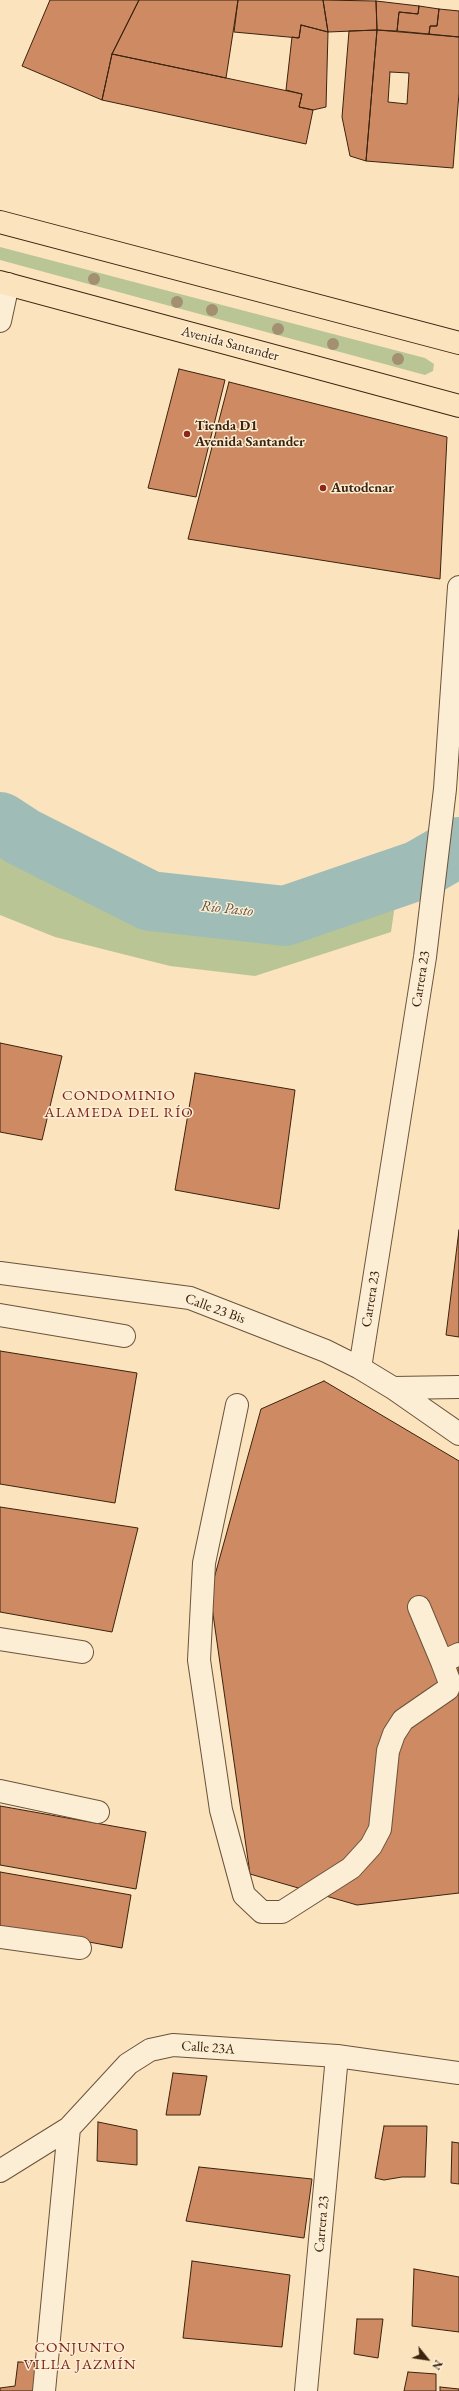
<!DOCTYPE html>
<meta charset="utf-8">
<style>
body{margin:0}
#map{position:relative;width:459px;height:2391px;overflow:hidden;background:#fbe3be;font-family:"EB Garamond",serif}
canvas{display:block}
.north{position:absolute;left:407px;top:2339px;width:40px;height:40px;-webkit-text-stroke:3px #fcedd5;paint-order:stroke;rotate:120deg;font-size:11px;font-weight:700;line-height:16px;text-align:center;color:#3b230e}
.north::after{content:'';display:block;margin:auto;width:14px;height:18px;background:#3b230e;clip-path:polygon(50% 0,100% 100%,50% 72%,0 100%)}
</style>
<div id="map">
<canvas width="459" height="2391"></canvas>
<div class="north">N</div>
</div>
<script>
const ctx = document.querySelector('canvas').getContext('2d');
ctx.lineJoin = 'round';
function paint(path, color) { ctx.fillStyle = color; ctx.fill(path, 'evenodd'); }
const toPath = rows => new Path2D(rows.map(r => 'M' + r).join(''));
function trace(path, color, width, dash) { ctx.strokeStyle = color; ctx.lineWidth = width; ctx.lineCap = dash ? 'butt' : 'round'; ctx.setLineDash(dash || []); ctx.stroke(path); }
function write(font, color, halo, rows, align = 'center') {
  ctx.font = font + ' "EB Garamond",serif'; ctx.lineWidth = 3; ctx.setLineDash([]); ctx.textBaseline = 'middle'; ctx.strokeStyle = halo; ctx.fillStyle = color; for (const [text, x, y, turn = 0] of rows) {
    ctx.save(); ctx.translate(x, y); ctx.rotate((+turn || 0) * Math.PI / 180); ctx.textAlign = isNaN(turn) ? turn : align; if (halo) ctx.strokeText(text, 0, 0); ctx.fillText(text, 0, 0); ctx.restore();
  }
}
paint(toPath([
 [0,247,425,358,434,364,433,371,425,375,0,260],
 [0,848,98,901,206,933,261,943,397,891,391,932,255,976,170,966,55,937,0,915]
]), '#bac595');
trace(toPath([
 [0,822,23,837,150,901,285,916,419,870,459,847]
]), '#9fbdb6', 60);
const building = toPath([
 [50,0,139,0,112,54,102,100,22,66,50,0],
 [139,0,238,0,226,78,112,54,139,0],
 [238,0,323,0,328,32,301,25,299,38,234,32,238,0],
 [323,0,376,1,377,30,328,32,323,0],
 [376,1,419,6,418,14,399,12,397,31,377,30,376,1],
 [419,6,439,9,437,26,430,26,429,34,397,31,399,12,418,14,419,6],
 [439,9,459,11,459,37,429,34,430,26,437,26,439,9],
 [301,25,328,32,326,107,313,110,299,107,302,94,286,90,292,37,299,38,301,25],
 [377,30,459,37,459,93,453,168,366,161,377,30],
 [390,72,409,73,407,104,388,102,390,72],
 [377,30,366,161,350,156,342,117,349,31,377,30],
 [112,54,302,94,299,107,313,110,306,144,102,100,112,54],
 [179,369,225,380,196,497,148,488,179,369],
 [229,382,447,437,440,579,188,539,229,382],
 [0,1043,62,1056,42,1140,0,1132,0,1043],
 [195,1073,295,1090,279,1209,175,1190,195,1073],
 [459,1230,459,1337,446,1335,459,1230],
 [0,1351,137,1373,115,1503,0,1484,0,1351],
 [324,1381,459,1461,459,1893,357,1905,250,1874,210,1593,261,1409,324,1381],
 [0,1507,138,1528,112,1632,0,1612,0,1507],
 [0,1806,146,1832,136,1889,0,1865,0,1806],
 [0,1872,131,1895,122,1948,0,1926,0,1872],
 [173,2073,207,2076,200,2115,166,2115,173,2073],
 [98,2122,137,2130,137,2165,97,2161,98,2122],
 [384,2126,427,2126,425,2177,402,2177,384,2180,375,2178,384,2126],
 [452,2142,459,2143,459,2184,451,2183,452,2142],
 [199,2167,312,2179,304,2238,186,2221,199,2167],
 [192,2261,290,2275,282,2347,183,2338,192,2261],
 [414,2269,459,2277,459,2332,412,2326,414,2269],
 [357,2319,383,2319,378,2358,354,2354,357,2319],
 [18,2362,34,2362,38,2378,37,2391,0,2391,0,2388,15,2386,18,2362],
 [408,2372,436,2374,436,2391,404,2391,408,2372],
 [440,2387,459,2389,459,2391,440,2391,440,2387]
]);
paint(building, '#ce8b63');
trace(building, '#3b230e', 1);
const minor = toPath([
 [0,321,8,284],
 [0,1273,190,1298,326,1351,360,1368,393,1388,459,1434],
 [0,1315,124,1336],
 [360,1368,425,957,445,789,459,587],
 [393,1388,459,1387],
 [237,1405,204,1563,199,1660,221,1810,244,1895,262,1912,282,1912,351,1868,371,1846,380,1829,388,1751,394,1734,403,1720,448,1689,450,1683,442,1662],
 [419,1607,442,1662,459,1654],
 [0,1639,82,1652],
 [0,1791,98,1812],
 [0,1937,80,1948],
 [0,2171,69,2128,128,2064,150,2050,173,2045,337,2056,459,2073],
 [44,2391,69,2128],
 [306,2391,337,2056]
]);
const major = toPath([
 [0,222,459,343],
 [0,282,459,406]
]);
trace(minor, '#6b533a', 24);
trace(major, '#3b230e', 24);
trace(minor, '#fcedd5', 22);
trace(major, '#fbe3be', 22);
ctx.fillStyle = '#a39070';
for (const [x, y] of [
 [94,279],
 [177,302],
 [212,310],
 [278,329],
 [333,344],
 [398,359]
]) { ctx.beginPath(); ctx.arc(x, y, 6, 0, 2 * Math.PI); ctx.fill(); }
for (const [x, y, r, color] of [
 [187,434,4,"#8f2418"],
 [323,488,4,"#8f2418"]
]) { const dot = new Path2D(); dot.arc(x, y, r, 0, 2 * Math.PI); ctx.fillStyle = color; ctx.fill(dot); trace(dot, '#fcedd5', 1.5); }
write('14px', '#3b230e', '#fcedd5', [
 ["Avenida Santander",230,344,15],
 ["Carrera 23",421,979,-81],
 ["Carrera 23",371,1299,-81],
 ["Calle 23 Bis",215,1309,20],
 ["Calle 23A",208,2048,4],
 ["Carrera 23",322,2224,-85]
]);
write('bold 14px', '#3b230e', '#fcedd5', [
 ["Tienda D1",195,426],
 ["Avenida Santander",195,442],
 ["Autodenar",331,488]
], 'left');
write('italic 15px', '#595140', '#fcedd5', [
 ["Río Pasto",227,909,6]
]);
ctx.letterSpacing = '1px';
write('15px', '#7a1f14', '#fcedd5', [
 ["CONDOMINIO",119,1096],
 ["ALAMEDA DEL RÍO",119,1113],
 ["CONJUNTO",80,2348],
 ["VILLA JAZMÍN",80,2365]
]);
ctx.letterSpacing = '0px';
</script>
